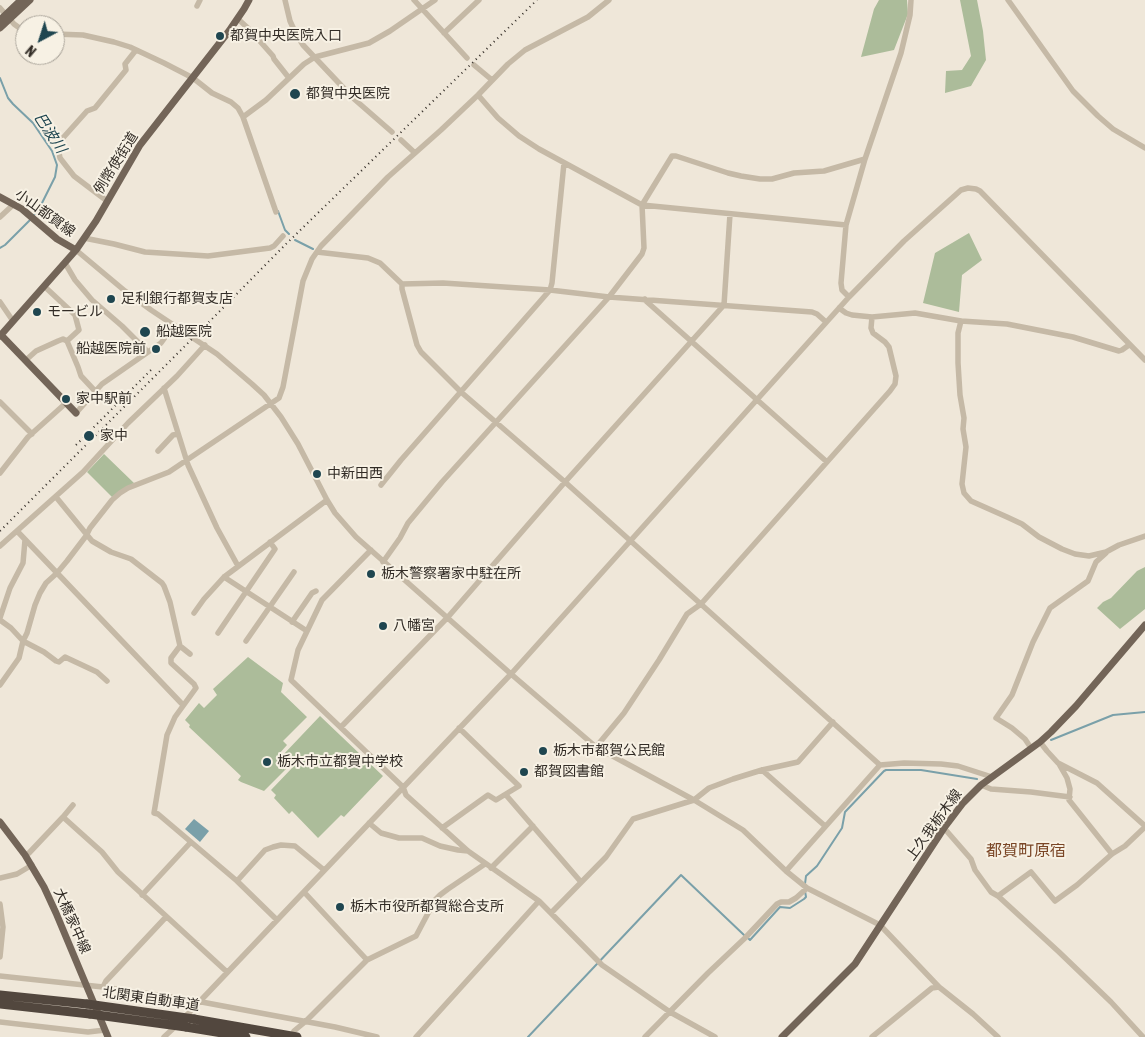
<!DOCTYPE html>
<meta charset="utf-8">
<style>
body{margin:0}
#map{position:relative;width:1145px;height:1037px;overflow:hidden;background:#efe7d9;font-family:"Asap Condensed",sans-serif}
canvas{display:block}
.north{position:absolute;left:15px;top:15px;width:50px;height:50px;box-sizing:border-box;background:#f7f1e4;border:1px solid #a8a298;border-radius:50%;rotate:220deg;font-size:14px;font-weight:700;line-height:20px;text-align:center;color:#322c26}
.north::after{content:'';display:block;margin:auto;width:18px;height:22px;background:#1f4650;clip-path:polygon(50% 0,100% 100%,50% 72%,0 100%)}
</style>
<div id="map">
<canvas width="1145" height="1037"></canvas>
<div class="north">N</div>
</div>
<script>
const ctx = document.querySelector('canvas').getContext('2d');
ctx.lineJoin = 'round';
function paint(path, color) { ctx.fillStyle = color; ctx.fill(path, 'evenodd'); }
const toPath = rows => new Path2D(rows.map(r => 'M' + r).join(''));
function trace(path, color, width, dash) { ctx.strokeStyle = color; ctx.lineWidth = width; ctx.lineCap = dash ? 'butt' : 'round'; ctx.setLineDash(dash || []); ctx.stroke(path); }
function write(font, color, halo, rows, align = 'center') {
  ctx.font = font + ' "Asap Condensed","Noto Sans JP",sans-serif'; ctx.lineWidth = 4; ctx.setLineDash([]); ctx.textBaseline = 'middle'; ctx.strokeStyle = halo; ctx.fillStyle = color; for (const [text, x, y, turn = 0] of rows) {
    ctx.save(); ctx.translate(x, y); ctx.rotate((+turn || 0) * Math.PI / 180); ctx.textAlign = isNaN(turn) ? turn : align; if (halo) ctx.strokeText(text, 0, 0); ctx.fillText(text, 0, 0); ctx.restore();
  }
}
paint(toPath([
 [879,0,907,0,908,14,894,50,861,57,874,9],
 [960,0,977,0,983,31,986,60,971,86,945,93,946,71,962,70,971,56],
 [969,233,982,260,962,275,959,312,923,303,935,253],
 [104,454,134,483,112,497,87,472],
 [1145,567,1145,609,1120,629,1097,608,1103,602,1111,598,1137,571],
 [248,657,283,683,281,692,307,717,283,741,287,745,278,755,289,766,264,791,241,782,238,780,241,776,189,727,190,725,185,720,199,703,204,708,217,695,213,689],
 [320,716,383,776,344,817,341,815,318,838,292,811,289,814,274,798,276,795,271,790,293,767,282,756]
]), '#acbc9a');
paint(toPath([
 [194,819,209,831,200,842,185,829]
]), '#7aa0a9');
trace(toPath([
 [0,78,8,98,13,104,33,123,52,151,57,165,55,177,41,205,34,215],
 [278,211,285,230,289,234],
 [295,240,313,249],
 [0,248,5,245,31,219],
 [1051,740,1113,715,1145,712],
 [805,884,806,876,817,866,842,828,845,812,884,771,886,770,921,770,977,779],
 [748,938,750,940,780,907,790,908,804,899,806,897,805,891],
 [528,1037,681,875,744,935]
]), '#7aa0a9', 2);
trace(toPath([
 [285,0,290,21,296,34,303,45,353,98,392,132],
 [414,0,467,58],
 [1008,0,1073,91,1098,116,1113,129,1145,148],
 [197,6,200,0],
 [0,8,14,24,25,32],
 [238,19,250,30,273,56,274,59,289,78],
 [444,33,479,0],
 [55,34,83,35,114,42,130,47,164,63,193,78,212,93,231,102,238,108,243,117,276,212],
 [474,65,492,80],
 [478,95,498,118,519,136,539,149,642,205,846,225],
 [243,117,266,100,304,64,315,57,369,43,390,31,435,0],
 [401,140,415,153],
 [107,201,74,176,60,158,57,142,62,139,87,111,95,108,126,70,125,64,136,50],
 [0,217,14,204],
 [84,238,114,244,145,252,208,256,270,248,274,246,283,236],
 [76,250,125,291,151,310,217,354,252,384,264,395,281,417,298,444,327,500,335,513,356,537,511,674,596,747,694,800,743,830,786,871,807,888,880,925,939,987,973,1014,998,1037],
 [317,252,368,258,380,263,402,284,402,289,417,345,421,352,461,392,565,482,880,765],
 [65,263,75,280,92,300,122,326,148,352],
 [402,284,443,283,550,290,609,297,812,312,817,314,826,322],
 [849,297,842,290,841,283,846,225,865,159,901,53,910,15,911,0],
 [645,299,646,301,827,462],
 [0,302,13,321],
 [839,308,846,313,852,315,872,317,915,313,961,321,1007,324,1073,337,1119,351,1122,350,1129,345],
 [961,321,958,333,958,363,960,395,964,418,963,429,966,447,962,484,964,493,971,501,1007,517,1022,524,1039,537,1062,549,1075,554,1089,556,1106,552,1119,545,1145,536],
 [67,341,78,367,81,376,95,391],
 [26,360,36,351,58,341,63,339,67,341,79,330,75,315,44,286],
 [164,388,188,465,217,528,238,566],
 [0,402,32,434],
 [76,413,102,384,161,343,174,325],
 [158,451,173,435,178,434],
 [0,473,28,437,66,403],
 [381,485,401,460,550,290,552,283,564,163],
 [56,497,92,541,111,552,131,559,162,583,164,586,170,602,180,646,190,654],
 [17,531,183,705],
 [0,546,83,472,128,423,177,376,205,345],
 [371,550,322,600,298,650,291,680,403,787,406,795,468,851,539,901,602,965,670,1012,715,1037],
 [383,562,400,538,408,523,442,482,609,297,642,254,644,248,642,205,672,156,676,156,728,173,741,176,760,179,772,179,794,173,824,171,865,159],
 [224,577,307,631],
 [194,613,204,599,224,577,327,500],
 [0,618,10,588,23,563,25,540],
 [0,620,11,628,23,641,44,652,56,661,59,662,65,657,97,672,107,681],
 [292,622,312,593,316,591],
 [218,633,275,549,270,542],
 [246,641,294,572],
 [180,646,171,658,171,663,194,684,196,688,175,717,167,735,154,813,158,814,237,881,277,920],
 [0,685,19,658,23,641,27,633,35,605,40,593,46,583,57,573,67,561,86,536,90,528,112,500,120,493,128,488,169,472,279,398,283,387,303,281,312,259,321,246,388,177,441,130,478,95,508,64,525,50,588,17,609,0],
 [341,727,448,617,565,482,724,305,730,214],
 [1040,742,1047,751,1058,763,1097,783,1145,826],
 [596,747,624,713,659,660,687,614,701,604,890,391,895,384,896,376,889,347,885,342,873,333,871,328,872,317],
 [1031,748,1025,739,1012,728,996,718,1012,695,1033,642,1050,608,1088,581,1096,562,1106,553],
 [1059,764,1067,778,1070,789,1069,800,1112,854],
 [762,770,825,826],
 [981,785,991,789,1031,792,1070,797],
 [506,795,581,882],
 [63,817,102,852,118,872,227,972],
 [369,823,381,833,399,838,422,838,440,846,458,850,468,851],
 [442,828,488,795,496,800,519,786,459,728],
 [944,828,971,859,975,870,991,892,998,896,1059,952,1111,1002,1143,1037],
 [25,855,29,853,63,817,73,805],
 [491,868,533,826],
 [786,871,880,765,904,763,941,764,958,766,992,777],
 [0,878,17,874,32,865],
 [237,881,265,850,273,847,281,845,295,846,324,870],
 [304,892,367,960],
 [142,895,191,842],
 [998,896,1031,872,1055,901,1077,885,1112,854,1125,846,1145,827],
 [0,904,3,927,0,957],
 [551,913,606,857,633,819,694,800,709,788,733,779,762,770,798,762,833,722],
 [0,976,103,987,191,1000,335,1027,377,1037],
 [103,987,106,981,166,917],
 [184,1018,511,674,849,297,904,241,961,190,968,188,976,189,980,191,1145,360],
 [0,1022,88,1032,105,1030],
 [294,1031,306,1021,367,960,416,936,435,900,440,895,448,889,485,864],
 [164,1037,177,1025],
 [416,1037,539,901],
 [645,1037,708,973,745,938,777,904,781,902,789,902,796,898,807,888],
 [872,1037,932,988,939,987]
]), '#c5b9a6', 5.5);
trace(toPath([
 [0,20,21,0],
 [0,28,30,0],
 [0,197,22,209,57,239,76,250],
 [1,335,76,413],
 [0,336,76,250,96,221,140,145,229,31,244,9,249,0],
 [0,822,25,855,44,887,56,913,108,1037],
 [782,1037,855,964,944,828,963,803,981,785,1040,742,1051,732,1076,706,1145,625]
]), '#736558', 7);
trace(toPath([
 [0,995,87,1004],
 [0,1004,90,1014],
 [194,1019,297,1037],
 [186,1027,246,1037]
]), '#52473e', 9);
trace(toPath([
 [76,445,152,369],
 [0,531,214,317,285,245,537,0]
]), '#322c26', 2, [1, 4]);
trace(toPath([
 [87,1004,194,1019],
 [90,1014,186,1027]
]), '#52473e', 9);
for (const [x, y, r, color] of [
 [220,36,5,"#1f4650"],
 [295,94,6,"#1f4650"],
 [111,299,5,"#1f4650"],
 [37,312,5,"#1f4650"],
 [145,332,6,"#1f4650"],
 [156,349,5,"#1f4650"],
 [66,399,5,"#1f4650"],
 [89,436,6,"#1f4650"],
 [317,474,5,"#1f4650"],
 [371,574,5,"#1f4650"],
 [383,626,5,"#1f4650"],
 [543,751,5,"#1f4650"],
 [267,762,5,"#1f4650"],
 [524,772,5,"#1f4650"],
 [340,907,5,"#1f4650"]
]) { const dot = new Path2D(); dot.arc(x, y, r, 0, 2 * Math.PI); ctx.fillStyle = color; ctx.fill(dot); trace(dot, '#f7f1e4', 2); }
write('14px', '#322c26', '#f7f1e4', [
 ["都賀中央医院入口",230,36],
 ["都賀中央医院",306,94],
 ["足利銀行都賀支店",121,299],
 ["モービル",47,312],
 ["船越医院",156,332],
 ["船越医院前",146,349,"right"],
 ["家中駅前",76,399],
 ["家中",100,436],
 ["中新田西",327,474],
 ["栃木警察署家中駐在所",381,574],
 ["八幡宮",393,626],
 ["栃木市都賀公民館",553,751],
 ["栃木市立都賀中学校",277,762],
 ["都賀図書館",534,772],
 ["栃木市役所都賀総合支所",350,907]
], 'left');
write('14px', '#322c26', '#f7f1e4', [
 ["例幣使街道",116,163,-58],
 ["小山都賀線",45,213,36],
 ["上久我栃木線",934,825,-54],
 ["大橋家中線",72,921,66],
 ["北関東自動車道",151,999,8]
]);
write('italic 15px', '#1f4650', '#f7f1e4', [
 ["巴波川",50,133,57]
]);
write('16px', '#7a4626', '#f7f1e4', [
 ["都賀町原宿",1026,851]
]);
</script>
